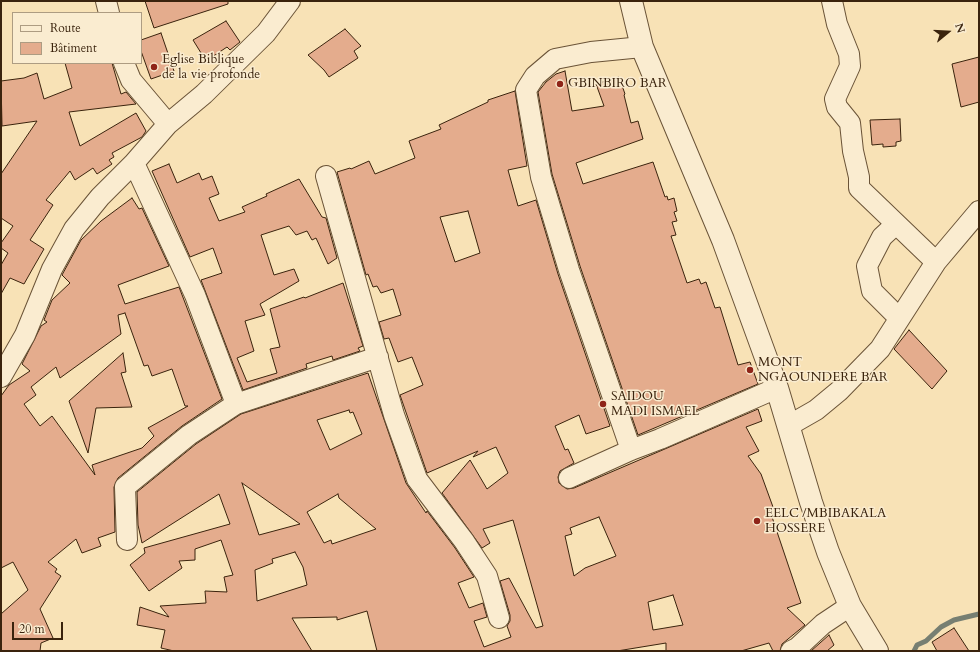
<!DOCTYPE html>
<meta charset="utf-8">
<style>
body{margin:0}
#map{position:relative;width:980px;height:652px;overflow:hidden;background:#f8e2b6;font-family:Cardo,serif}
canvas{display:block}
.frame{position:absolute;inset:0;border:2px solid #3a230d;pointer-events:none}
.legend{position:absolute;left:12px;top:12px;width:130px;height:52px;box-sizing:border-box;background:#faecd0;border:1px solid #ad9c82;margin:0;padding:5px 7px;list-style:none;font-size:12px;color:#3a230d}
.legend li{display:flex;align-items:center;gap:8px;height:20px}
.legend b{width:20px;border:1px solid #ad9c82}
.north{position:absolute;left:928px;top:12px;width:40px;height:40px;-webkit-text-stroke:3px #faecd0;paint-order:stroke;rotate:72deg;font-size:11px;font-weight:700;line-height:16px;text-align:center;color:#3a230d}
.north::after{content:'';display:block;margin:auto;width:14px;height:18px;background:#3a230d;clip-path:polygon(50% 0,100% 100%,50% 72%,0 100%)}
.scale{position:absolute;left:12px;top:622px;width:51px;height:18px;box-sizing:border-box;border:2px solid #3a230d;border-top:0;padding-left:5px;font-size:12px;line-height:14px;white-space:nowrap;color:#3a230d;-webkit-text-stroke:3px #faecd0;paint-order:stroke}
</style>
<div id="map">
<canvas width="980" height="652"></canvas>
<div class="frame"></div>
<ul class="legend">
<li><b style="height:5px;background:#faecd0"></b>Route</li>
<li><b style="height:11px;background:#e4ac8d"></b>Bâtiment</li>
</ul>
<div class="north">N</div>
<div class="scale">20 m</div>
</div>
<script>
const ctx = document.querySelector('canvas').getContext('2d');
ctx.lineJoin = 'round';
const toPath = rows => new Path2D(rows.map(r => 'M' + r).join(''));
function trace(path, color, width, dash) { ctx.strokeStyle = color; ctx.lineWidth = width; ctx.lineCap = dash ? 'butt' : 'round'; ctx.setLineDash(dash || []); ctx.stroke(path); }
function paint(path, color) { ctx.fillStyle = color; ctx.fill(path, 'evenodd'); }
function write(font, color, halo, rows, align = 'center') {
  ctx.font = font + ' Cardo,serif'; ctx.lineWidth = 3; ctx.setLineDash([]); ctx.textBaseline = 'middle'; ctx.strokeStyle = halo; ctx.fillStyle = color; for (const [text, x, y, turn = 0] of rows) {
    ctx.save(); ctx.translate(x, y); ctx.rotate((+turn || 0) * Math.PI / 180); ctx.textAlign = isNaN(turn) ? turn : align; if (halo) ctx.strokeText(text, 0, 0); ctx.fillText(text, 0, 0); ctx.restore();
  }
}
trace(toPath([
 [914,651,917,645,926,641,941,627,954,620,979,614]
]), '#777f72', 5);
const building = toPath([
 [145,1,228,1,228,4,154,28,145,1],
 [226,21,240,42,230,50,227,47,206,61,193,40,226,21],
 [345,29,361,46,354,51,358,58,329,77,324,70,308,55,345,29],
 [161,33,174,71,151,79,141,51,141,40,161,33],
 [979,57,979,102,961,107,952,64,979,57],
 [65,63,112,63,121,94,126,92,136,104,69,112,80,146,136,113,146,131,142,137,112,153,114,157,109,160,112,164,97,174,93,168,75,180,70,171,46,200,53,205,30,240,44,249,33,268,24,284,10,278,1,294,1,265,8,253,1,248,1,243,13,226,1,218,1,174,37,121,2,126,1,81,24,78,37,73,44,99,72,88,65,63],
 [565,71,572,111,604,106,596,84,619,77,625,94,624,95,631,123,638,121,643,139,576,163,583,184,653,162,665,197,667,196,668,200,674,198,677,211,674,212,677,221,672,222,676,235,671,236,687,283,699,279,701,284,706,282,715,308,720,307,738,365,750,362,758,384,638,435,580,266,552,174,538,92,546,82,556,74,565,71],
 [515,91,527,166,508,170,518,206,536,200,558,274,610,426,586,434,579,415,555,426,565,450,568,449,574,463,560,471,558,477,559,483,567,489,574,488,758,409,762,421,746,427,759,451,748,456,761,474,773,507,769,508,801,603,787,608,805,625,782,644,780,651,773,651,769,643,741,651,666,651,666,643,617,651,377,651,367,611,337,620,337,617,292,618,312,651,174,651,161,648,165,630,137,625,140,607,169,617,160,606,206,603,205,591,227,592,224,577,233,575,221,540,195,549,195,560,179,561,182,568,149,591,130,565,145,553,144,548,230,524,219,494,142,543,138,525,137,492,196,444,241,414,368,373,406,483,426,513,427,511,455,548,474,577,458,583,469,608,483,603,487,617,474,621,484,647,511,637,507,626,510,621,510,615,500,581,509,578,536,628,543,626,513,520,483,529,490,543,482,548,442,493,470,460,487,489,508,473,496,447,473,457,478,451,427,473,400,395,423,385,412,357,398,362,389,338,384,339,379,322,401,315,393,289,381,293,377,286,373,287,368,274,366,275,337,172,350,168,351,169,369,161,375,174,415,158,409,141,441,129,439,125,488,102,488,100,515,91],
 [468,211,480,253,455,262,440,217,468,211],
 [349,410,350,413,353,412,362,434,330,450,317,420,349,410],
 [242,483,300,524,259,535,242,483],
 [338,494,339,498,376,529,332,544,331,540,324,543,307,512,338,494],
 [599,517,616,556,585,568,574,576,565,536,572,534,570,528,599,517],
 [295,552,303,567,307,585,257,601,255,570,273,563,272,559,295,552],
 [673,595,683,625,653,630,648,602,673,595],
 [900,119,901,141,896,142,896,146,883,147,883,144,872,145,870,120,900,119],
 [169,164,177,183,199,173,202,180,212,176,219,194,209,198,219,221,245,212,242,207,267,196,266,194,299,179,322,217,326,218,337,258,328,264,316,238,312,240,307,231,296,235,289,226,261,235,274,275,294,269,299,281,260,304,265,315,245,321,254,351,237,358,247,382,277,373,270,349,280,347,270,309,304,297,305,298,343,283,363,346,358,348,360,351,333,360,332,356,306,364,307,368,243,390,201,280,222,273,213,248,190,257,152,171,169,164],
 [132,198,139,209,142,208,169,266,118,285,125,304,179,287,222,399,182,426,118,478,114,487,115,532,98,538,101,546,82,553,76,539,48,562,57,569,55,572,61,576,40,609,53,638,41,643,40,651,1,651,1,614,28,590,13,562,1,568,1,396,9,385,30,371,22,364,41,326,47,322,44,320,52,300,70,283,62,275,81,240,101,221,132,198],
 [125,313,144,366,148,365,152,376,172,369,185,406,188,406,148,428,154,436,142,448,92,465,95,475,52,416,40,426,24,404,36,395,31,387,56,367,60,378,121,334,118,315,125,313],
 [909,330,947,371,932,389,894,349,909,330],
 [123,353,126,372,121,373,132,407,96,408,88,453,69,401,123,353],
 [954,628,969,651,937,651,932,642,954,628],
 [829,635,834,645,827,651,811,651,829,635]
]);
paint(building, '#e4ac8d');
trace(building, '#3a230d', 1);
const minor = toPath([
 [106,1,109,13],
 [832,1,837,24,849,54,850,66,835,99,837,107,850,123,853,151,859,177,859,188,936,262],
 [124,63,131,80,168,124],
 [134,163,195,295,236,404,378,357],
 [326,176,394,415,417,479,464,541,487,576,499,618],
 [896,224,882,237,867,266,872,291,899,318],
 [1,377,25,335,52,269,74,229,100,197,134,163,168,124,204,94,266,33,290,1],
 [788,426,816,410,839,391,880,349,936,262,979,211],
 [631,450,569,270,541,177,526,90,535,76,555,59,591,52,642,47],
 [569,478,631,450,660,439,777,388],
 [127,540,125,487,189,435,236,404],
 [791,651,797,648,823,624,850,606]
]);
const tertiary = toPath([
 [631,1,642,47,723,240,777,388,811,502,828,552,850,606,877,651]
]);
trace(minor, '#6a5337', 22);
trace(tertiary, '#6a5337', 24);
trace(minor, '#faecd0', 20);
trace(tertiary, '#faecd0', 22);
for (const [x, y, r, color] of [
 [154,67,4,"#8f2418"],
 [560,84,4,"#8f2418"],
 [750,370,4,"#8f2418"],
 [603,404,4,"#8f2418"],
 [757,521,4,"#8f2418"]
]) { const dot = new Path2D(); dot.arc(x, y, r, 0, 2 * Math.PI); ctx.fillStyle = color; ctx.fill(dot); trace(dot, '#faecd0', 1.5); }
write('13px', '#3a230d', '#faecd0', [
 ["Eglise Biblique",162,60],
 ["de la vie profonde",162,75],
 ["GBINBIRO BAR",568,84],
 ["MONT",758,363],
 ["NGAOUNDERE BAR",758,378],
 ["SAIDOU",611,397],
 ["MADI ISMAEL",611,412],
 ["EELC /MBIBAKALA",765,514],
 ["HOSSERE",765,529]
], 'left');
</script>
